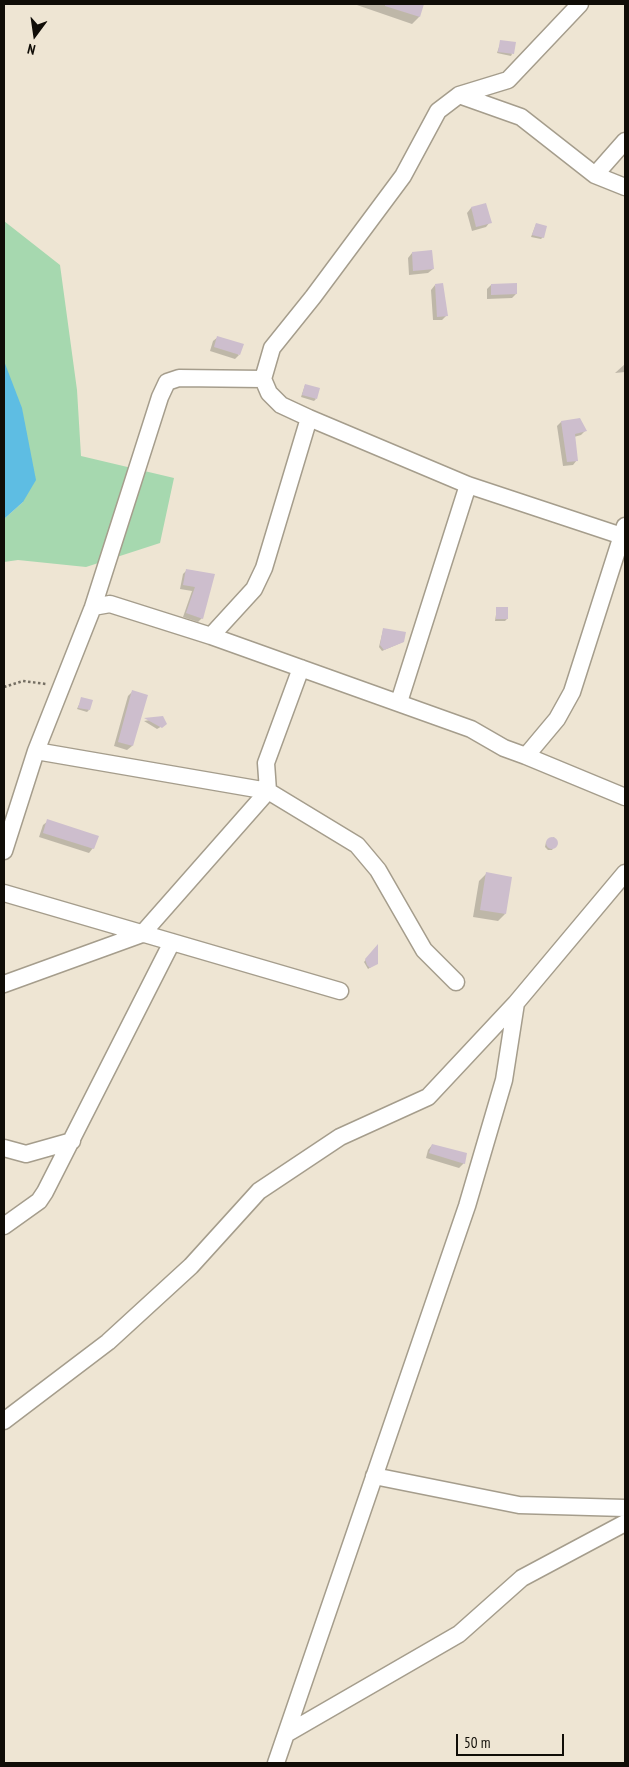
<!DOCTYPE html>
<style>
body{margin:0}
#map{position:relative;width:629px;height:1767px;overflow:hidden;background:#eee5d3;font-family:"PT Sans Narrow",sans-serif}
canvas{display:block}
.frame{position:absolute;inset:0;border:5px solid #100d07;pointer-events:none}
.north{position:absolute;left:10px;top:10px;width:50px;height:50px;-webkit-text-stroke:4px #eee5d3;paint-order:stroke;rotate:194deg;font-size:14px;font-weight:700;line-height:20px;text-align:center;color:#100d07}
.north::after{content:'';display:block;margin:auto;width:18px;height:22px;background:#100d07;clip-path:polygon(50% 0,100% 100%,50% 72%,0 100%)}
.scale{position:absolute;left:456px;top:1734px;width:108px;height:22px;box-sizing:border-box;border:2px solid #100d07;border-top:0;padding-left:6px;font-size:15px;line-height:18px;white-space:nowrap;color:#100d07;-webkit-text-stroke:4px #eee5d3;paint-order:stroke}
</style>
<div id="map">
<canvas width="629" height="1767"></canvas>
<div class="frame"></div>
<div class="north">N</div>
<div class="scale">50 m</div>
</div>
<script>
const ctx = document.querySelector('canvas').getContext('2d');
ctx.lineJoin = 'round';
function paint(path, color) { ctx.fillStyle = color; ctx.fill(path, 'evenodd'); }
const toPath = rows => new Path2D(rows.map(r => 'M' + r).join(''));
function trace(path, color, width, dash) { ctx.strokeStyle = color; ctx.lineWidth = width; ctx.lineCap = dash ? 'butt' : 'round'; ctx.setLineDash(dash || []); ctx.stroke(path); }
paint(toPath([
 [4,221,60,265,77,390,81,456,174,478,160,543,86,567,18,560,4,562,4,519,23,502,4,361]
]), '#a6d8af');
paint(toPath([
 [4,361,22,408,36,480,23,502,4,519]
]), '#5ebde3');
paint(toPath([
 [354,4,423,4,419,17,412,24],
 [501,41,512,54,511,56,497,53],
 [486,205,490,222,486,227,472,231,467,213,471,208],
 [536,224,543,237,541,239,531,237],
 [412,253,433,269,428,273,409,275,408,258],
 [435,285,447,315,442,320,433,320,431,290],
 [491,285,516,294,512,298,487,299,487,289],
 [218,337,239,355,235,359,210,351,213,341],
 [625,364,625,372,615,373],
 [305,385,316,399,314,401,301,397],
 [561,422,585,431,581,435,574,437,577,460,573,465,563,466,557,426],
 [187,570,213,575,202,618,198,622,183,617,192,591,180,589,183,574],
 [497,608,507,619,505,621,495,621],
 [383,630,403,642,382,651,379,647],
 [132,692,132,746,127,750,114,746,128,696],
 [82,698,89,710,87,712,77,709],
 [162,718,164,725,157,729,144,721],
 [48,821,93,848,89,853,39,837,43,825],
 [554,837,557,843,552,850,548,850,545,847,546,842],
 [486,874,505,914,498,921,473,917,479,881],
 [376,947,374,965,368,969,364,962],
 [432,1145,464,1163,459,1168,426,1158,428,1150]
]), '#0003');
paint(toPath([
 [385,4,424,4,420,17,385,6],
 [500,40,516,42,514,54,498,52],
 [486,203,492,223,476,227,471,207],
 [536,223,547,226,544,238,532,235],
 [432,250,434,269,413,271,412,252],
 [443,283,448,316,437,317,435,284],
 [517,283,517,294,491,295,491,284],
 [217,336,244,344,240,355,214,347],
 [305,384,320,388,317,399,302,395],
 [580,418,587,431,575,434,578,461,567,462,561,421],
 [186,569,215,574,203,619,186,613,195,587,183,585],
 [496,607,508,607,508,619,496,619],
 [383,628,406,632,404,642,384,650,380,645],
 [132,690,148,695,133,746,118,742],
 [81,697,93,700,90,710,78,708],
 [163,716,167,724,162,728,144,718],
 [47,819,99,836,94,849,43,833],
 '546 843a6 6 0 1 1 12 0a6 6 0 1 1-12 0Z',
 [486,872,512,877,506,914,480,910],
 [378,944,378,964,370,968,367,965,365,959],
 [432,1144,467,1153,465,1164,429,1153]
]), '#cdbecd');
const minor = toPath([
 [580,4,508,80,459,95,438,111,403,176,313,297,272,348,263,379,269,393,281,405,309,418,468,485,625,537],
 [459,95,521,117,595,175,625,187],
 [595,175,625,141],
 [93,607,110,604,211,636,471,729,504,748,526,756,557,719,572,692,625,526],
 [211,636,254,589,264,568,309,418],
 [399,702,468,485],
 [36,751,268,791,357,845,378,870,424,950,456,982],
 [526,756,625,797],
 [4,851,36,751,93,607,160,397,167,382,179,378,263,379],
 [4,893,340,991],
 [4,984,142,934,268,791,266,763,301,668],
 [4,1148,26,1154,72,1141],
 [4,1226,39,1201,45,1192,172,942],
 [4,1421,108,1342,191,1266,259,1191,340,1137,428,1097,516,1003],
 [374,1476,519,1505,625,1508],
 [286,1734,459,1634,522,1578,625,1523],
 [276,1763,467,1206,504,1080,516,1003,625,873]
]);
trace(minor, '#a59d8c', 19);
trace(toPath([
 [4,687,23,681,46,684]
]), '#756f63', 2.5, [2.5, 2.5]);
trace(minor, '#fff', 16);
</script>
